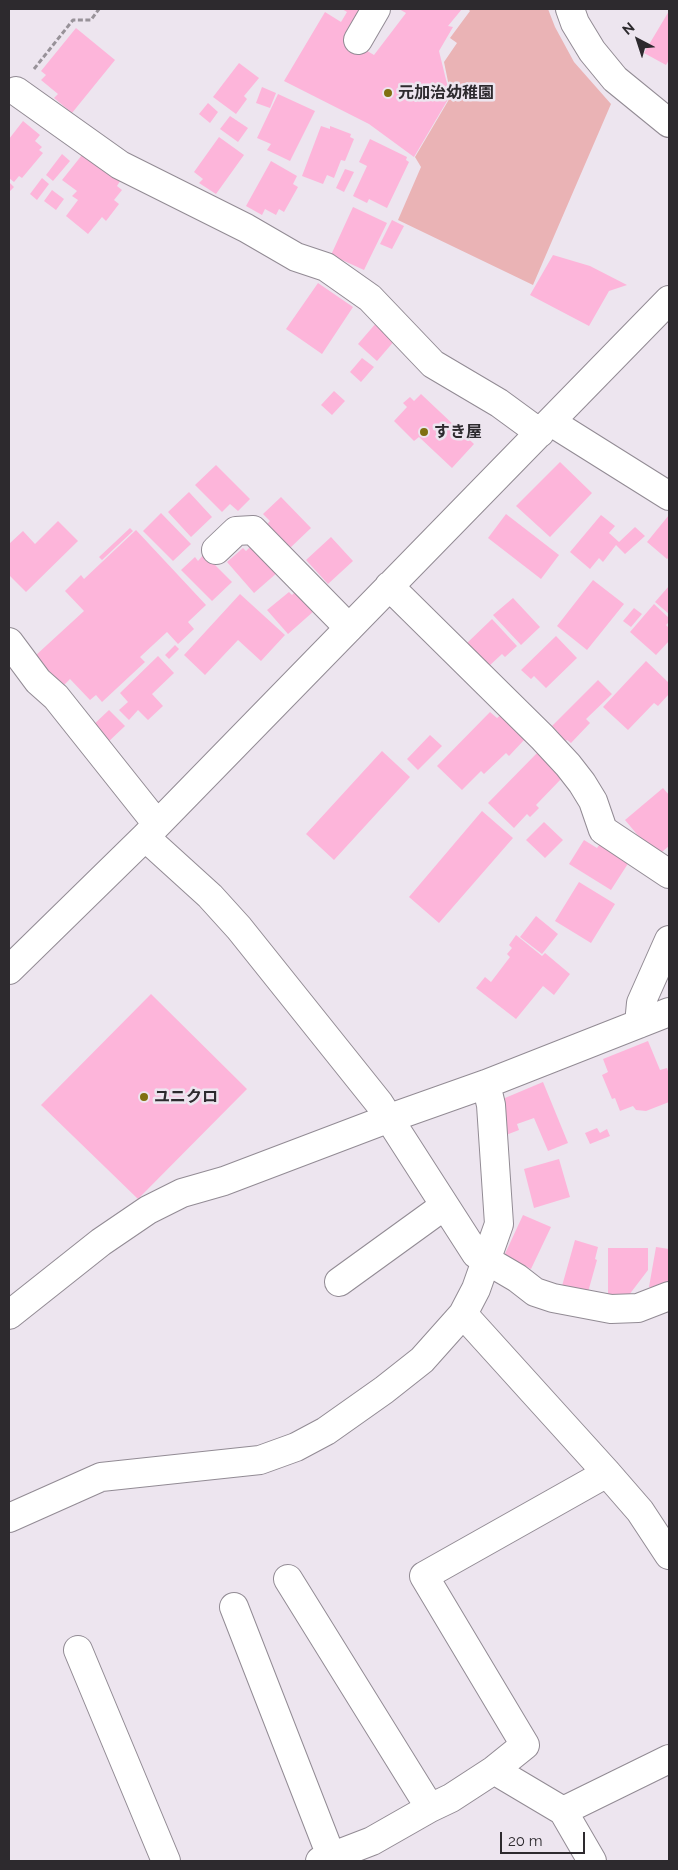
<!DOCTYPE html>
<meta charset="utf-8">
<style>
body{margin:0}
#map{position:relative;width:678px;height:1870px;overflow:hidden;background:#ede5ef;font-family:Raleway,sans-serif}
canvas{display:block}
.frame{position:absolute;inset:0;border:10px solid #2d2a2e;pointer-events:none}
.north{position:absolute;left:613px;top:15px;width:50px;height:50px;-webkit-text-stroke:4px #ede5ef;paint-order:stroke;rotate:320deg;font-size:14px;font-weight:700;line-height:20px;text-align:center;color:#2d2a2e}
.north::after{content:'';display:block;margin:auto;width:18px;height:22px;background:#2d2a2e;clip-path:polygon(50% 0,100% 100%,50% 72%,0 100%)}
.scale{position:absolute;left:500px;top:1832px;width:85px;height:22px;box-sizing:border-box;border:2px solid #2d2a2e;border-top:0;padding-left:6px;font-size:15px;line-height:18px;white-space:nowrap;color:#2d2a2e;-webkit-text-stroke:4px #ede5ef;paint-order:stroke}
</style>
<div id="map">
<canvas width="678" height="1870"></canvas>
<div class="frame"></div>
<div class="north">N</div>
<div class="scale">20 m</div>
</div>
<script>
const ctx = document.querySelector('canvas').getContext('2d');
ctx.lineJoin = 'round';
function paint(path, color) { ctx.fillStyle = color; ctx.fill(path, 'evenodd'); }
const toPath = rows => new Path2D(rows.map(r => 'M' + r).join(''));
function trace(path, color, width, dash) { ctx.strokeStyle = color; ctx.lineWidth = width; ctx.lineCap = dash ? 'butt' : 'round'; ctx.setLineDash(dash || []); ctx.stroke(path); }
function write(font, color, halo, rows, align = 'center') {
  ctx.font = font + ' Raleway,"Noto Sans JP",sans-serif'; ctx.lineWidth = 5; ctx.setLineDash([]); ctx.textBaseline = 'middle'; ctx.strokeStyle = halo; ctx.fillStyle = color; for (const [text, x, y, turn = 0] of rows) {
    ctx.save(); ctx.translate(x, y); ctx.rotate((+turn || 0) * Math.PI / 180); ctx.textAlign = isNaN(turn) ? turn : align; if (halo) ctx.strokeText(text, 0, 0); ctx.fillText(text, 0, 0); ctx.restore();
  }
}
paint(toPath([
 [468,9,548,9,555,27,574,62,611,104,533,285,398,220,421,167,415,157,451,96,444,62,457,43,450,38,470,11]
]), '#eab3b5');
paint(toPath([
 [342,9,361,9,344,37,374,55,406,13,399,9,462,9,448,26,453,27,439,51,450,96,414,157,369,124,284,81,325,12,341,22,347,12],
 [669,11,669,60,666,65,644,53],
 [76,28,115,60,72,113,54,98,58,94,41,80,46,75,41,71],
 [239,63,259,78,244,96,247,99,236,114,213,97],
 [262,87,276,93,270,108,256,103],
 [278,94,315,111,290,161,267,150,271,144,257,138],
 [208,103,218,112,210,123,199,114],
 [230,116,248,128,238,142,220,129],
 [23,121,40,135,35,141,42,147,39,150,43,153,22,178,19,176,14,182,9,178,9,139],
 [321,126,330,129,330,126,351,134,350,137,354,139,345,161,341,160,334,178,327,175,323,184,302,176],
 [219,137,244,155,216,194,199,183,203,179,194,172],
 [370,139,407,157,406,160,409,162,387,208,369,199,367,203,353,196,367,166,359,162],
 [86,150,122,178,117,186,122,190,114,200,119,204,106,221,102,217,88,234,66,216,78,200,72,196,77,191,62,180],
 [62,154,70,161,53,181,46,175],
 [271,161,297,176,293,184,298,187,284,212,279,209,276,215,265,209,262,215,246,206],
 [345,169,354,172,344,192,336,188],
 [42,178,49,184,37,200,30,194],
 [9,182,14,187,9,192],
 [52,190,64,199,56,210,44,201],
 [353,207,387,223,364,270,331,255],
 [392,220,404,226,392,249,380,244],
 [553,255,590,266,627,285,609,291,589,326,530,295],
 [318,283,353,307,322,354,286,329],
 [377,322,396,339,377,361,358,344],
 [362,358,374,367,361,382,350,372],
 [334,391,345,401,332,415,321,405],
 [421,394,474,444,452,468,419,437,414,441,394,421,407,407,403,403,410,397,414,401],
 [560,462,592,493,550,537,516,506],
 [216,465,250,499,238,511,230,504,222,512,195,485],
 [189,492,212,517,191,537,168,512],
 [281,497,311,528,290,548,267,524,270,521,263,514],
 [161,513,191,544,173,561,143,531],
 [506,514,559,555,541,579,488,538],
 [601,515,615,526,609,533,619,542,635,527,645,536,625,554,616,545,603,562,599,558,590,569,570,552],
 [669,515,669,557,667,559,647,542],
 [58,521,78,541,26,592,9,575,9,544,23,531,35,544],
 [130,528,133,531,102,560,99,557],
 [136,530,206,605,188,622,194,629,178,644,167,632,140,657,145,662,102,702,96,695,90,700,70,679,63,686,35,656,84,611,65,591,81,575,84,579],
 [331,537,353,561,328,584,306,560],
 [253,544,278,572,254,593,227,562,243,548,246,551],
 [204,554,232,582,212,601,181,570,195,557,198,561],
 [593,580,624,604,587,650,557,626],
 [669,586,669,614,655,602],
 [297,590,314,611,288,634,267,610,289,592,292,595],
 [240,594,285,635,261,661,238,640,205,675,184,655],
 [513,598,540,627,521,645,493,615],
 [654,604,669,618,669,622,666,625,669,628,669,641,656,655,630,632],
 [634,608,642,614,631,627,623,621],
 [492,619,517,646,505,657,502,654,489,666,467,643],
 [556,636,577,658,546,688,534,676,531,679,521,670],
 [175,645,179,649,169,659,165,655],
 [158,656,174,673,152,694,163,706,148,720,138,710,129,720,119,710,128,702,120,693],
 [646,661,669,683,669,694,658,706,654,703,628,730,603,707],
 [598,680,612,694,586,719,590,723,571,743,567,740,563,743,556,735,558,732,552,726],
 [109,710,125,726,106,744,90,728],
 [490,712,497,718,501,715,525,739,509,756,506,753,484,774,481,771,462,790,437,766],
 [430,735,442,746,418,770,407,759],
 [382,751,410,777,334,860,306,834],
 [537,753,562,778,536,805,539,808,530,817,527,814,514,828,488,803],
 [663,788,669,795,669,846,656,857,625,820],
 [482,811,513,838,439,923,409,897],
 [544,822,563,840,545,858,526,840],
 [584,840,597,848,600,844,629,862,611,890,569,864],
 [579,882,615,904,591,943,555,921],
 [536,916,558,934,542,954,520,937],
 [516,935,542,956,545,953,570,974,554,995,543,986,516,1019,476,988,485,977,491,982,510,957,507,954,512,948,509,945],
 [151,994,247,1089,138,1199,41,1105],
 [648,1041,660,1070,667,1068,669,1074,669,1102,646,1111,636,1110,633,1106,620,1111,615,1098,612,1099,602,1075,608,1072,603,1059],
 [543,1082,568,1143,548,1151,534,1118,517,1124,519,1130,506,1135,505,1098],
 [597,1128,600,1133,607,1129,610,1136,590,1144,585,1133],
 [559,1159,570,1197,534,1208,524,1169],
 [523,1215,551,1227,531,1269,504,1256],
 [575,1240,598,1247,595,1259,597,1260,588,1292,562,1286],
 [656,1247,669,1249,669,1287,649,1287],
 [608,1248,648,1248,648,1270,629,1295,608,1295]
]), '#fdb5da');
const minor = toPath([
 [570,9,575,23,592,51,615,79,669,123],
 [358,40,376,9],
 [16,91,120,165,246,228,296,257,326,267,370,298,433,364,499,403,540,433],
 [551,422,669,496],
 [216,550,236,531,253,530,349,628],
 [389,586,542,737,568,765,582,783,593,801,603,830,669,874],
 [9,642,38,681,56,697,157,824],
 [145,837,210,896,239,928,379,1103,476,1254,517,1278,535,1292,553,1298,611,1309,638,1308,669,1296],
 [9,970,145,837,669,300],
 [639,1024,641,1003,669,940],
 [339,1282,444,1206],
 [463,1314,607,1473,640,1511,669,1555],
 [9,1315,101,1242,148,1210,182,1193,224,1181,390,1118,486,1084,669,1012],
 [9,1518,101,1477,260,1460,296,1447,326,1431,384,1390,422,1360,463,1314,476,1289,499,1224,491,1105,486,1084],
 [288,1579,430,1808],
 [234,1607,331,1856],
 [78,1650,166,1861],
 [494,1770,563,1811,669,1759],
 [563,1811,592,1861],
 [320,1861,372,1841,430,1808,451,1798,494,1770,525,1745,424,1576,607,1473]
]);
trace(minor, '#928b94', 30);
trace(toPath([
 [34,69,73,20,91,20,99,9]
]), '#989299', 3, [5, 2.5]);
trace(minor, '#fff', 28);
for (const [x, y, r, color] of [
 [388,93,5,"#7f7010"],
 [424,432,5,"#7f7010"],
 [144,1097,5,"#7f7010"]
]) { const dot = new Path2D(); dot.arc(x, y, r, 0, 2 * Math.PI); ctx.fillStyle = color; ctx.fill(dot); trace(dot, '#ede5ef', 2); }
write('bold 16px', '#2d2a2e', '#ede5ef', [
 ["元加治幼稚園",398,93],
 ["すき屋",434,432],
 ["ユニクロ",154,1097]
], 'left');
</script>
